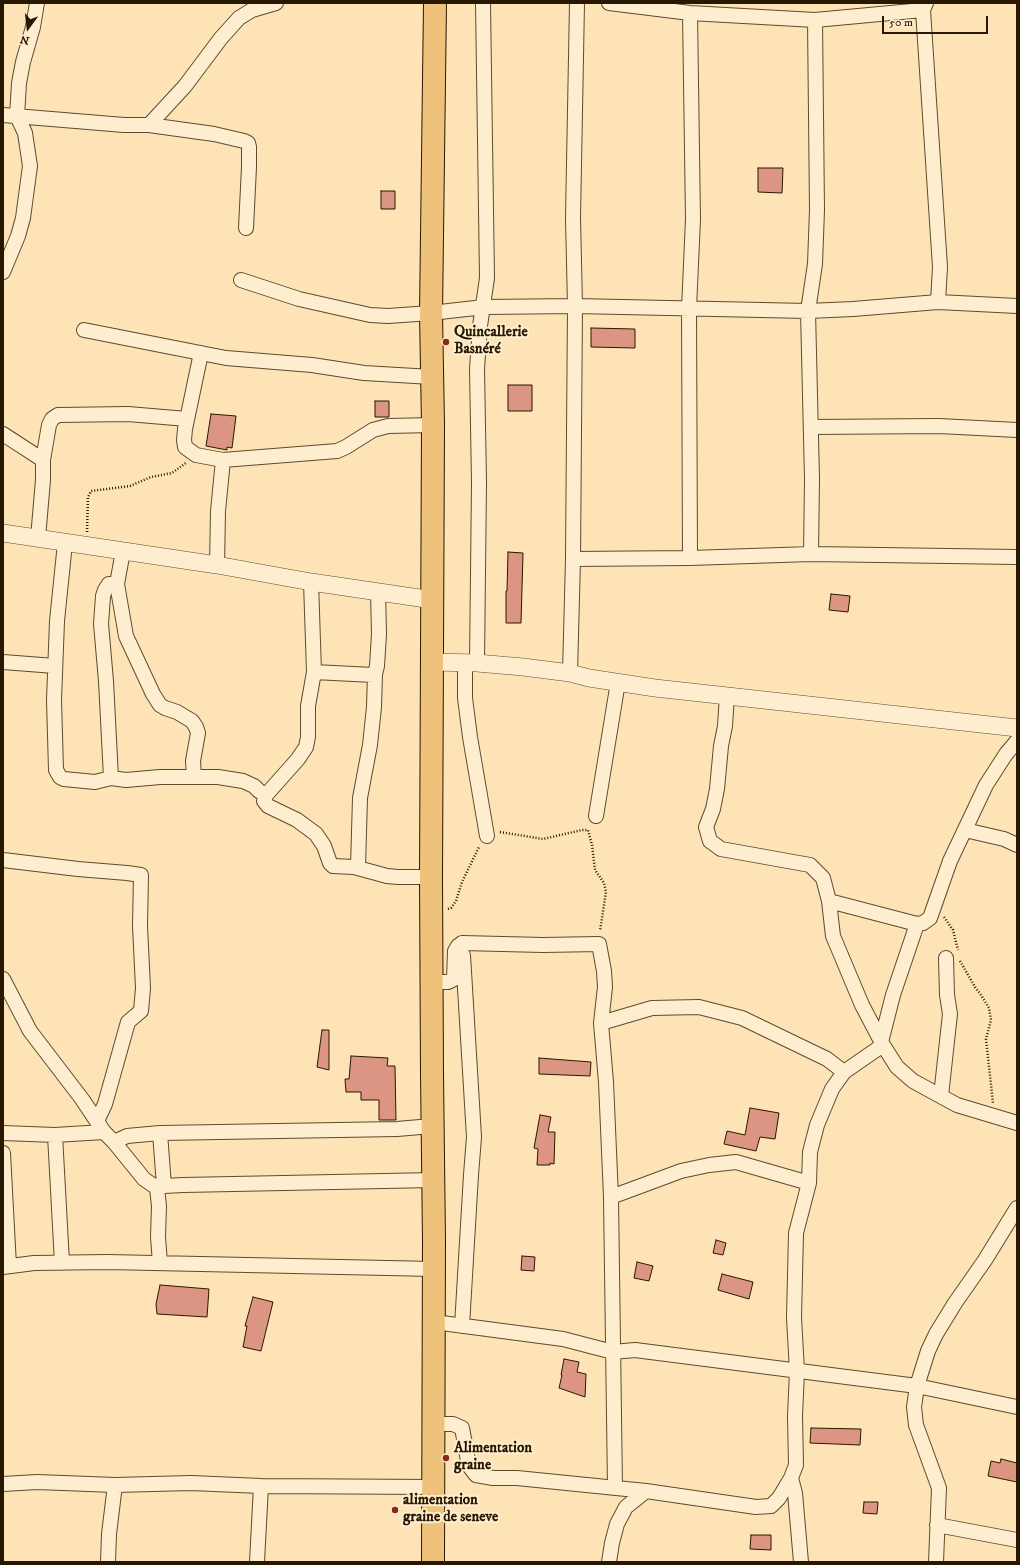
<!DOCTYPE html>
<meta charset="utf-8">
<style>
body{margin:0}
#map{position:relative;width:1020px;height:1565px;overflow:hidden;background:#fde3b5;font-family:"IM FELL DW Pica",serif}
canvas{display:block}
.frame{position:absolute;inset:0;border:4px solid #291801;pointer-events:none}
.north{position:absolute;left:8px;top:8px;width:40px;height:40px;-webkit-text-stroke:3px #feedcf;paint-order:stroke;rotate:195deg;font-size:11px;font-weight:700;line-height:16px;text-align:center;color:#291801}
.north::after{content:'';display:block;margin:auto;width:14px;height:18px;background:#291801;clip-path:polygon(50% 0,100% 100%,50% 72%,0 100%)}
.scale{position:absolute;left:882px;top:16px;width:106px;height:18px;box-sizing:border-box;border:2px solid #291801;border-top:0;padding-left:5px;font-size:12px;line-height:14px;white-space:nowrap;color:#291801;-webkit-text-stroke:3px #feedcf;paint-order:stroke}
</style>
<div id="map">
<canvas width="1020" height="1565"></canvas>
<div class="frame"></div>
<div class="north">N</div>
<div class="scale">50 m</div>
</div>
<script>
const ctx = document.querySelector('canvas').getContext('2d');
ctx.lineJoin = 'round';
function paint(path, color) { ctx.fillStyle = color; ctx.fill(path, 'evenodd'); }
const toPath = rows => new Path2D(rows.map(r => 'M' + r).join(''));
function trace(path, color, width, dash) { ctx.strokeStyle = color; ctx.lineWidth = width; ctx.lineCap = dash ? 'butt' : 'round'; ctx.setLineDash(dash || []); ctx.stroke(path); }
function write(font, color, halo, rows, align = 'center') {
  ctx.font = font + ' "IM FELL DW Pica",serif'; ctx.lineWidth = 4; ctx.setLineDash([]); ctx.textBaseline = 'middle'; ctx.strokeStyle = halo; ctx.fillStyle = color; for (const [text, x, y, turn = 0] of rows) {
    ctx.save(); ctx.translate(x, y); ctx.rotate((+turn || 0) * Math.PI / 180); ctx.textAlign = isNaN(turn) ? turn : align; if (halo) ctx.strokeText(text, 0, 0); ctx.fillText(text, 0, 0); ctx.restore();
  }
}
const building = toPath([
 [758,168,783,168,782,193,758,192,758,168],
 [381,191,395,191,395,209,381,209,381,191],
 [591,328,635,329,635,348,591,347,591,328],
 [508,385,532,385,532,411,508,411,508,385],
 [375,401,389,401,389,417,375,417,375,401],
 [211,414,236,416,232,448,227,447,227,450,206,446,211,414],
 [508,552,523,553,521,623,506,623,506,591,507,591,508,552],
 [831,594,850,596,848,612,829,610,831,594],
 [322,1030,329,1030,329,1070,317,1067,322,1030],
 [351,1056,388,1058,387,1066,395,1066,396,1120,379,1120,379,1100,361,1100,361,1092,346,1092,345,1079,349,1079,351,1056],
 [539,1058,591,1062,590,1076,539,1074,539,1058],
 [750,1108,779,1113,775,1139,760,1137,756,1151,724,1144,727,1131,745,1135,750,1108],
 [540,1115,551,1117,548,1132,555,1132,554,1164,550,1163,550,1165,537,1165,538,1149,534,1148,540,1115],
 [716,1240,726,1243,723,1255,713,1253,716,1240],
 [522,1256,535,1257,534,1271,521,1270,522,1256],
 [637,1262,653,1266,649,1281,634,1278,637,1262],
 [722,1274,753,1282,749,1299,718,1290,722,1274],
 [160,1285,209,1289,207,1317,157,1314,156,1304,160,1285],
 [253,1297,273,1302,261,1351,243,1347,247,1326,245,1326,253,1297],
 [564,1359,579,1362,577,1372,586,1374,585,1397,559,1388,562,1375,561,1375,564,1359],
 [811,1428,861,1429,860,1445,810,1443,811,1428],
 [1001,1459,1017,1463,1017,1482,988,1476,991,1461,1000,1463,1001,1459],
 [864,1502,878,1502,877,1514,863,1513,864,1502],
 [751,1535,771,1535,771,1550,750,1549,751,1535]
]);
paint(building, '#dc9582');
trace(building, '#291801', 1);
const minor = toPath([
 [609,3,690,13,815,20,923,10,926,3],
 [690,13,693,219,689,309,690,558],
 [3,115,124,125,149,125,185,86,221,38,239,18,252,10,276,3],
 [149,125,214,134,244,141,248,143,249,147,249,167,246,228],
 [3,272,18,236,23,218,30,166,25,133,17,116,19,83,23,62,33,27,37,3],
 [241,280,299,299,370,315,388,316,431,313,484,307,575,306,808,311,853,309,938,302,940,267,923,10],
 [938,302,1017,306],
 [84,330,226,358,312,365,364,373,432,377],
 [201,353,185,429,184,440,185,447,196,455,223,460,337,451,346,447,373,430,388,426,433,425],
 [811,427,939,426,1017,430],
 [3,434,43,460,43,480,38,538],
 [43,460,49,425,52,419,58,415,128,414,187,419],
 [65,543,57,621,54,700,56,770,60,777,64,779,95,782,111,778,126,780,160,777,218,777,243,781,254,786,259,791,266,795,264,801,268,806,297,820,316,834,324,846,330,863,333,866,354,867,387,876,398,877,431,877],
 [123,551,117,584,126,636,153,694,160,705,165,708,177,712,192,721,196,727,198,733,193,761,194,777],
 [811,554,1017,557],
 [573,559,690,558,811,554,812,479,808,311,815,264,817,210,815,20],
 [217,565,218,511,223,460],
 [3,662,55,666],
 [465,663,465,698,470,737,487,836],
 [477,663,479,482,477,369,480,326,487,278,483,3],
 [314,672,373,675,375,674,377,666,379,634,378,592],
 [570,673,573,559,575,306,573,218,577,3],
 [727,695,725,726,721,746,717,789,713,809,706,827,710,841,721,849,810,865,823,878,829,901,833,936,862,1005,883,1045,897,1067,913,1081,957,1105,1017,1123],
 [111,778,106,681,101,624,103,596,105,590,109,584,117,584],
 [266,795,298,759,306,747,308,737,308,706,314,672,311,582],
 [596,816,618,682],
 [965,830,1004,839,1017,845],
 [3,860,78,869,127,873,141,875,140,926,143,988,141,1011,128,1022,105,1104,97,1121],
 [358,867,360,798,370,745,374,707,375,674],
 [829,901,917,924,923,923,930,918,950,861,986,785,1006,754,1017,741],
 [3,979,30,1031,82,1099,104,1132,114,1142,144,1179,157,1188,159,1206,158,1237,160,1263],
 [432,982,448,982,454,979,455,951,458,946,462,943,543,945,599,944,604,971,605,987,601,1023,606,1082,611,1197,615,1488],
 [601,1023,652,1008,699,1007,742,1018,827,1059,844,1072],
 [881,1042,893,995,917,924],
 [941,1096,950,1014,947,995,946,958],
 [3,1133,55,1135,104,1132],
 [160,1133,164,1186],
 [55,1135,62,1263],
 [114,1142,127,1136,160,1133,397,1129,432,1126],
 [3,1153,9,1266],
 [157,1188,164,1186,183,1185,434,1180],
 [611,1197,681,1171,709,1165,736,1162,809,1183],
 [3,1267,34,1263,107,1262,434,1269],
 [434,1322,563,1339,613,1352,635,1350,917,1386,1017,1407],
 [462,1326,471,1175,474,1137,463,955],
 [434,1424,453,1424,462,1428,469,1466,476,1475,493,1478,517,1478,646,1491],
 [791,1478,795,1493,801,1562],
 [3,1484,37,1482,115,1485,191,1483,261,1486,433,1487],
 [937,1525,1017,1540],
 [108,1562,109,1534,115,1485],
 [257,1562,261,1486],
 [609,1562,612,1543,617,1524,626,1507,646,1491,756,1507,771,1506,779,1498,791,1478,796,1465,795,1416,797,1371,794,1318,796,1233,809,1183,810,1152,817,1125,832,1089,844,1072,883,1045],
 [936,1562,939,1488,916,1425,914,1407,917,1386,928,1351,936,1334,955,1303,985,1260,1017,1208]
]);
const tertiary = toPath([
 [3,533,217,565,311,582,433,600],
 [432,662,477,663,523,667,570,673,589,678,655,688,1017,728]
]);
const primary = toPath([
 [433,1562,434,1241,432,1074,431,877,433,425,431,313,435,3]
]);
trace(minor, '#5e4b2e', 16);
trace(tertiary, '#5e4b2e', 18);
trace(primary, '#291801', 24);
trace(toPath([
 [87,532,88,497,91,491,130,486,151,477,172,473,186,463],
 [500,832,543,839,582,830,588,830,592,845,595,870,604,883,606,892,600,931],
 [448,909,451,908,456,901,462,882,479,847],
 [944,917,953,930,958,950],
 [960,961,975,987,981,995,989,1008,991,1020,986,1039,993,1103]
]), '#291801', 2.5, [1, 2]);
trace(minor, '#feedcf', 14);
trace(tertiary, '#feedcf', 17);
trace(primary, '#eec27a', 22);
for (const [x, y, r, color] of [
 [446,342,4,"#8f2418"],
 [446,1458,4,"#8f2418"],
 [395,1510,4,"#8f2418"]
]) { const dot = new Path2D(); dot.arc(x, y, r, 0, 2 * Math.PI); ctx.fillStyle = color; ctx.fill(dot); trace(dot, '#feedcf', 1.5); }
write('bold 15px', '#291801', '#feedcf', [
 ["Quincallerie",454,333],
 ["Basnéré",454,350],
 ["Alimentation",454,1449],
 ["graine",454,1466],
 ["alimentation",403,1501],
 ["graine de seneve",403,1518]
], 'left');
</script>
